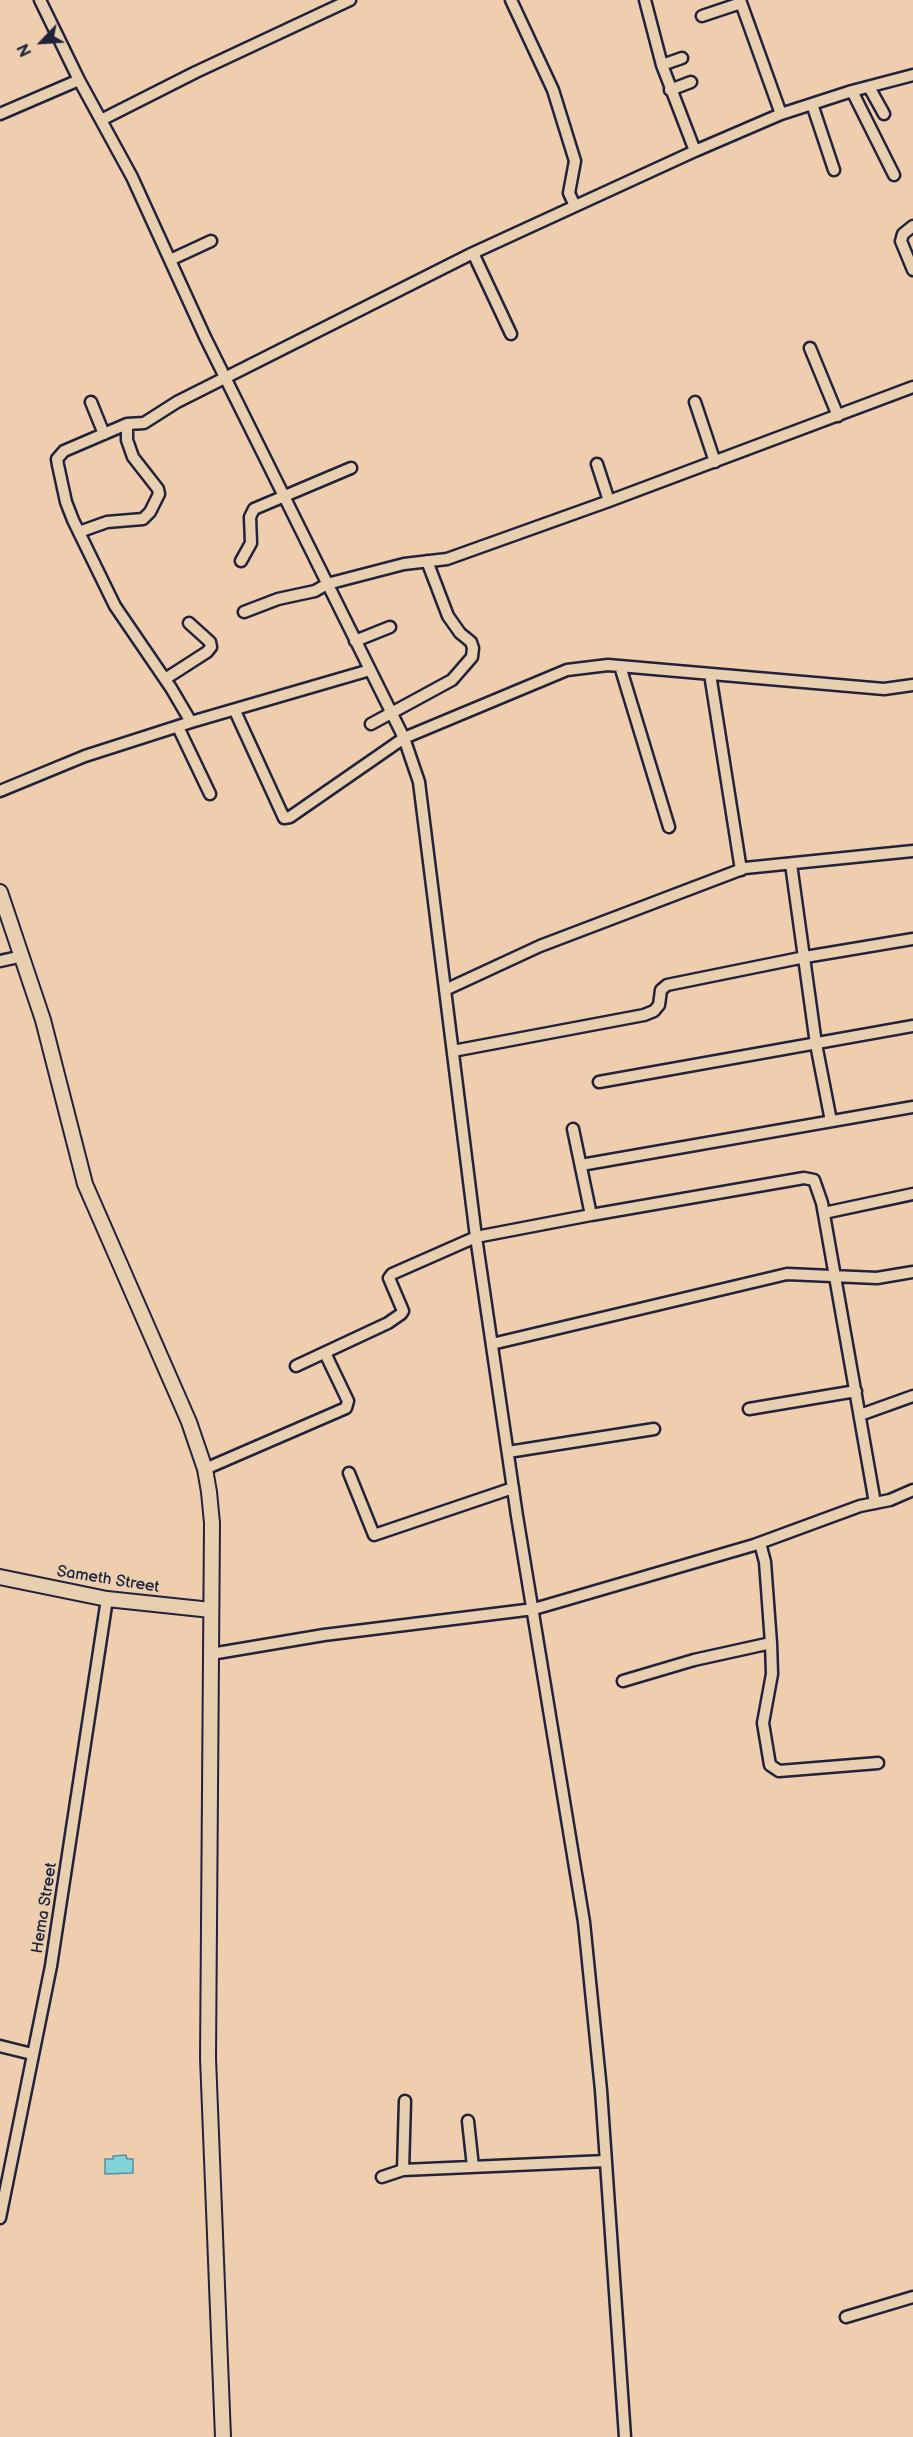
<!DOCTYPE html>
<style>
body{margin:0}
#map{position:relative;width:913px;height:2437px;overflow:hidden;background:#eeceaf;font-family:"Balsamiq Sans",sans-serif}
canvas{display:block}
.north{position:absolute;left:12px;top:12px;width:60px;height:60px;-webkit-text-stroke:4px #e7cfaf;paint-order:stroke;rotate:245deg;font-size:16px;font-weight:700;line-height:24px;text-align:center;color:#22223b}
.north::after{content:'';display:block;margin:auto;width:21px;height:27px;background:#22223b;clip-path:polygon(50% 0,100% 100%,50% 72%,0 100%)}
</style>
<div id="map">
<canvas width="913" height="2437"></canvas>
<div class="north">N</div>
</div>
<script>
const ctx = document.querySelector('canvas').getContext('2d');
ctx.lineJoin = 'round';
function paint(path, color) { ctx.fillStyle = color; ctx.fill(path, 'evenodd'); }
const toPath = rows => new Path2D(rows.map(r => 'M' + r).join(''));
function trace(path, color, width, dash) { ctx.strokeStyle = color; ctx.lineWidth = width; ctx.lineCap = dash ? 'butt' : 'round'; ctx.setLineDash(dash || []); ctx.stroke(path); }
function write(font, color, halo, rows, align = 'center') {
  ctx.font = font + ' "Balsamiq Sans",sans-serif'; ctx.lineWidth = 4.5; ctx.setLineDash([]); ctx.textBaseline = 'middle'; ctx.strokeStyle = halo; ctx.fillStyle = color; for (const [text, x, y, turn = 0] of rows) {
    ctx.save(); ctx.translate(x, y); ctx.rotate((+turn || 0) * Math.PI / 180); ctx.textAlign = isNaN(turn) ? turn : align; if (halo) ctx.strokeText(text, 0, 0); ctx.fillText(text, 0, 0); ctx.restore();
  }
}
const water = toPath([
 [126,2155,127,2159,133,2159,133,2173,105,2174,105,2159,113,2159,113,2156,126,2155]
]);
paint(water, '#82d4da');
trace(water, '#5c8d9a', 1.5);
const minor = toPath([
 [40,0,79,80,132,177,205,337,404,738,419,782,476,1237,517,1516,584,1922,601,2090,625,2437],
 [511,0,553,90,575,161,569,193,575,206],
 [645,0,662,65,695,151],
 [740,0,781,114],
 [702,16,741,3],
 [662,65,682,58],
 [869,87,884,114],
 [670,90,691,82],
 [852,91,894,175],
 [812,104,834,170],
 [0,114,79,80],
 [101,120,196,72,350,0],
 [913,226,903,234,901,241,913,270],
 [473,253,511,334],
 [170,260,211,241],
 [810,348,838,416],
 [91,402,104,434],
 [695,402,715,462],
 [597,464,609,501],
 [79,532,107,522,143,519,150,512,159,494,158,489,133,457,127,440,127,424],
 [241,561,251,543,250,517,254,509,351,468],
 [244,612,278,599,315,591,327,584,404,564,447,559,609,501,913,387],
 [355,641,390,627],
 [620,666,669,827],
 [710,674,741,870],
 [165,679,207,652,211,647,210,642,189,623],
 [235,711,284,818,290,817,404,738,567,670,608,665,884,689,913,685],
 [191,722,171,688,115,606,73,520,66,502,58,465,57,459,64,451,127,424,144,423,177,402,473,253,695,151,781,114,852,91,913,75],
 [371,724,452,680,472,657,473,648,471,642,460,633,448,616,427,561],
 [178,727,210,794],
 [0,791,85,756,191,722,370,670],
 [791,864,816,1044,831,1121],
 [0,961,23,956],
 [445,990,540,946,745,868,913,851],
 [453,1051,644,1015,654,1011,659,1005,661,990,667,985,805,957,913,939],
 [599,1082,913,1026],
 [581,1165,913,1107],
 [824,1213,913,1194],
 [591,1215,804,1178,814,1180,822,1203,875,1503],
 [492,1344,787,1274,877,1278,913,1272],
 [296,1366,388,1323,401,1314,403,1311,389,1278,392,1274,476,1237,591,1215,573,1129],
 [749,1409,856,1391],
 [860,1415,913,1396],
 [508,1452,654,1429],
 [205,1469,346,1408,348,1401,325,1353],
 [349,1473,374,1535,513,1488],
 [771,1643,772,1674,763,1723,770,1765,779,1771,878,1763],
 [211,1654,324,1635,534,1609,754,1545,860,1506,890,1500,913,1490],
 [623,1681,694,1660,771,1643,765,1562,760,1543],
 [0,2046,32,2054],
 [468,2121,473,2167],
 [403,2170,405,2101],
 [382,2177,403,2170,606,2161],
 [0,2218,51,1966,107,1599],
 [846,2317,913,2297]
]);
const tertiary = toPath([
 [0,892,43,1020,85,1184,189,1422,205,1469,209,1492,212,1523,208,2058,223,2437],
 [0,1577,107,1599,211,1610]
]);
trace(minor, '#22223b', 15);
trace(tertiary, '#22223b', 18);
trace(minor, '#e7cfaf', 10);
trace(tertiary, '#e7cfaf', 14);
write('16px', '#22223b', '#e7cfaf', [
 ["Sameth Street",108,1580,9],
 ["Hema Street",45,1908,-81]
]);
</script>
